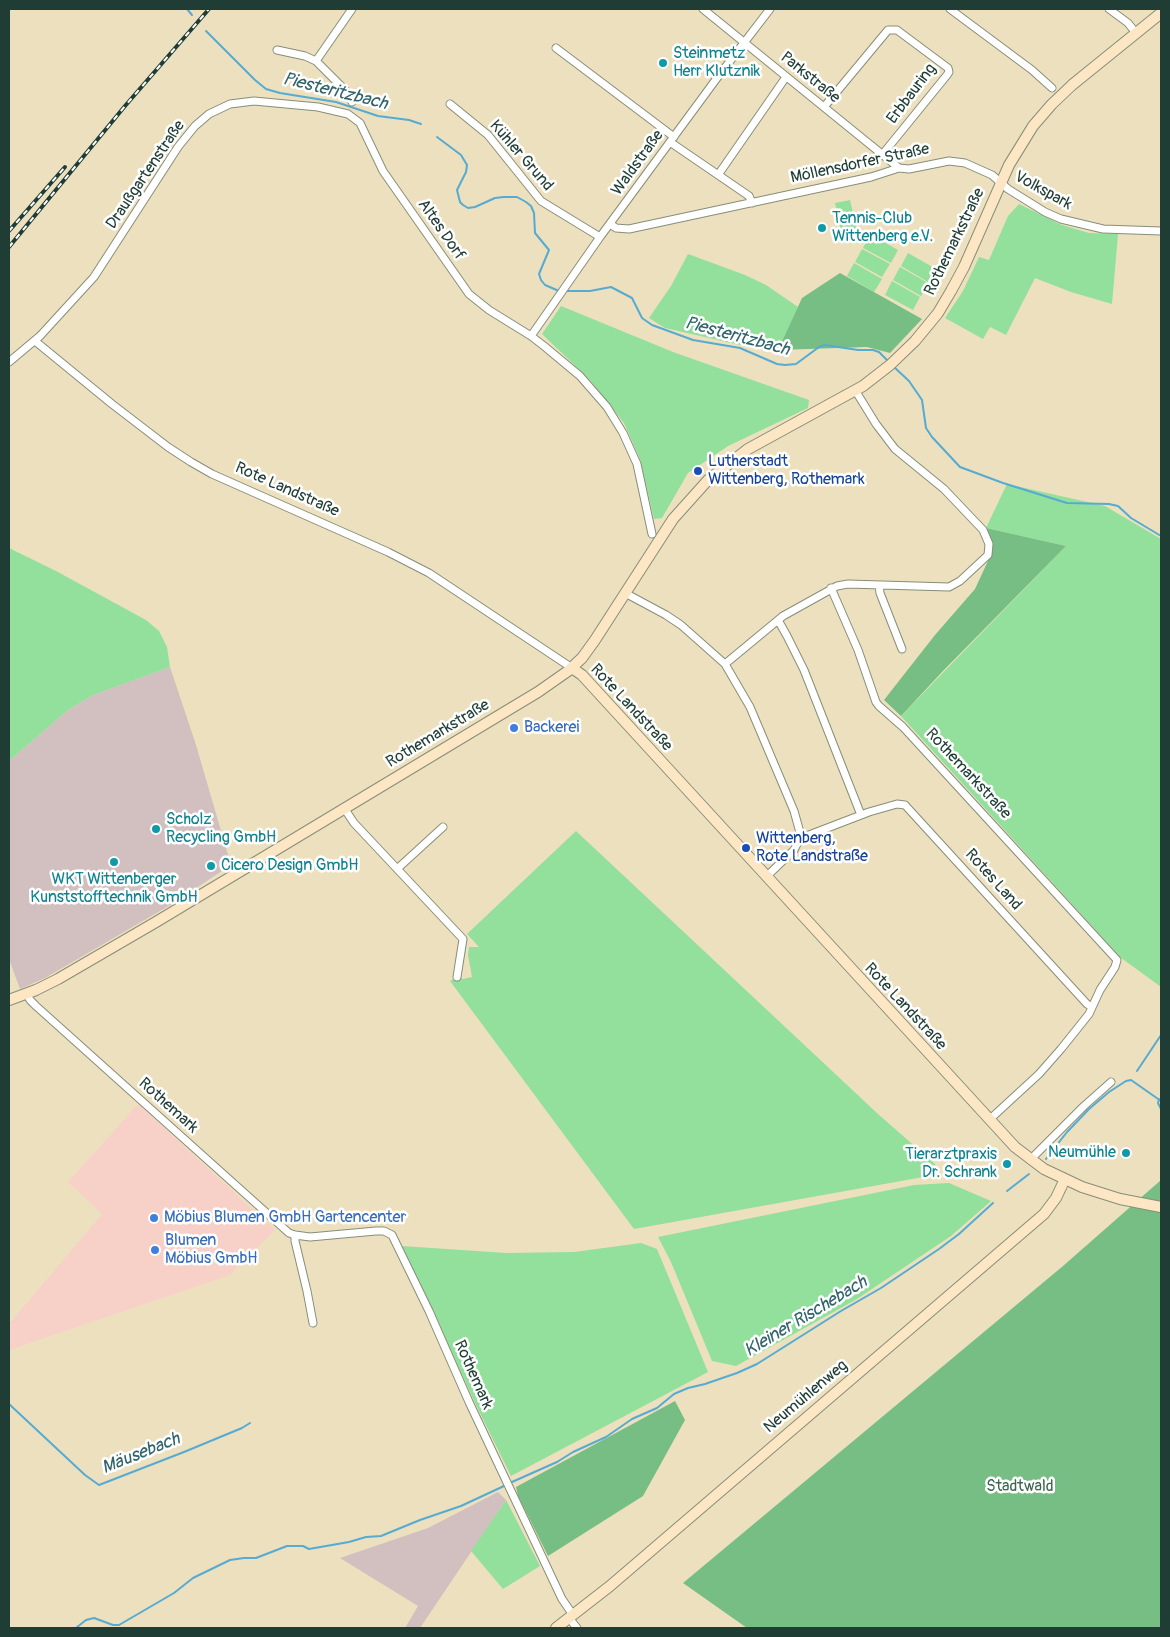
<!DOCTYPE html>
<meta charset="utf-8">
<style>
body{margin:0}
#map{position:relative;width:1170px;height:1637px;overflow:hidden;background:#ede0be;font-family:Pangolin,sans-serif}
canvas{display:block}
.frame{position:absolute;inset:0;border:10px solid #1f3d34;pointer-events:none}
</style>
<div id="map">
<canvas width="1170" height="1637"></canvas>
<div class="frame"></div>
</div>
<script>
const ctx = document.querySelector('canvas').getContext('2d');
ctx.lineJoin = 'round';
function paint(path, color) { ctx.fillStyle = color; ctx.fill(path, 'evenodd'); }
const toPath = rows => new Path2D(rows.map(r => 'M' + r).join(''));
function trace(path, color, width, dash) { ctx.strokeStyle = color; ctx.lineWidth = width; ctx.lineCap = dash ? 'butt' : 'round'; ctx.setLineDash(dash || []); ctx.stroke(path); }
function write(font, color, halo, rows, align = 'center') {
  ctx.font = font + ' Pangolin,sans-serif'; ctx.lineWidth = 5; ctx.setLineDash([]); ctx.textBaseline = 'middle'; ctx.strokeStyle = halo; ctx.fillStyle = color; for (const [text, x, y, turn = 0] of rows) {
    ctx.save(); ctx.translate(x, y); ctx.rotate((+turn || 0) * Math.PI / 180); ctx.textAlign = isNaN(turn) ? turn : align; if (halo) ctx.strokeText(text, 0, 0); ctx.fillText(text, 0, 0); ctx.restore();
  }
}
paint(toPath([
 [138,1104,275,1230,230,1275,9,1350,9,1324,102,1214,68,1182]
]), '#f7d1c7');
paint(toPath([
 [170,667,196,745,231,865,172,904,45,978,20,989,9,959,9,761,68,710,93,695],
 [498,1492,506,1500,420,1628,405,1628,418,1606,340,1558,428,1528]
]), '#d2bfc0');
paint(toPath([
 [850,200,857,231,842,235,835,203],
 [1019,204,1062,225,1089,233,1118,234,1112,304,1071,292,1035,278,1006,335,990,327,983,339,945,318,963,291,979,257,989,260,1008,216],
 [870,234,898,250,891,263,863,248],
 [862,249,890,264,882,277,855,262],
 [908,253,936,269,928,282,901,266],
 [688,254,745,275,766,285,798,307,778,350,745,346,665,328,649,318,671,286],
 [854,263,882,279,874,292,847,276],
 [900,267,928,283,921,296,893,280],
 [892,281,920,297,913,310,885,295],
 [561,306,673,352,809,400,808,408,728,446,688,473,662,518,654,519,640,459,624,423,590,380,542,334],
 [1007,484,1105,506,1161,539,1161,987,1120,957,901,716,1066,546,986,528],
 [9,548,56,571,146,620,159,631,167,647,170,667,93,695,68,710,9,761],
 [576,831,878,1114,935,1164,940,1174,634,1229,450,981,459,976,463,979,472,977,468,955,469,947,479,947,467,934],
 [949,1183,991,1201,951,1236,857,1299,736,1366,712,1361,671,1262,658,1237,914,1185],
 [641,1243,657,1249,708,1372,511,1476,476,1405,402,1246,506,1253,574,1252],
 [506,1500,540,1566,503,1589,471,1551]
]), '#93df9c');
paint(toPath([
 [840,273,922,319,890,353,867,347,778,350,802,298],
 [986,528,1066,546,942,672,901,716,884,700,935,635,975,589,993,550],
 [1161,1180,1161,1628,747,1628,683,1583,1063,1266],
 [675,1401,685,1420,643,1496,548,1556,518,1496,516,1487]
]), '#76be84');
trace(toPath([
 [187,9,192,15],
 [206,31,255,80,266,89,280,93,336,102,378,116,409,120,421,124],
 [437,137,461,155,467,165,466,172,457,190,460,202,463,205,468,208,475,207,495,198,504,197,517,197,526,202,531,206,534,213,535,233,549,250,539,274,541,280,545,285,559,291],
 [564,291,590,291,611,287,632,298,642,318,652,325,693,340,740,348,777,364,785,365,796,364,819,347,825,345,858,350,873,350,879,352,889,362],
 [894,367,909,381,922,400,926,428,932,437,960,467,1003,483,1067,503,1109,504,1118,506,1131,518,1161,536],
 [1137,1071,1161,1035],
 [1131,1080,1161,1101],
 [1159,1099,1158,1103,1161,1109],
 [1046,1159,1067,1132,1089,1109,1109,1092,1126,1081,1131,1080],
 [1007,1191,1029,1174],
 [9,1404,85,1475,99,1485,184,1452,242,1428,250,1423],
 [512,1482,557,1462,573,1452,606,1437,632,1419,657,1408,674,1394,688,1388,705,1384,737,1373,757,1364,841,1311,881,1288,939,1249,959,1234,993,1203],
 [76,1628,86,1620,94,1618,113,1625,119,1625,174,1593,193,1578,230,1560,244,1558,256,1558,287,1546,303,1546,309,1549,349,1542,366,1537,381,1536,420,1520,461,1506,504,1486]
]), '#55abd2', 2);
const street = toPath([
 [703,9,899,168],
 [950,9,1032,70,1052,88],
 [1109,9,1128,23,1136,33],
 [556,48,674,137],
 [277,50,305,56,316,61,350,95,352,102],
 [316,61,352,9],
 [450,104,488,135,541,201,600,237],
 [824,107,888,30,897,30,948,68,949,72,947,75,882,155],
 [670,142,749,196,752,203],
 [718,175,786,77],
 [610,224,616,228,629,229,871,177,899,168,909,169,949,161,965,163,992,175,1008,189,1045,212,1061,219,1103,229,1161,231],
 [531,336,600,237,717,78,770,9],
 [35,341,112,404,168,447,191,462,212,474,388,552,429,573,572,668],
 [9,362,40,336,94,277,178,147,195,126,209,114,230,104,254,101,318,107,348,114,360,123,383,171,469,294,489,310,531,336,544,346,580,376,607,407,623,433,637,464,652,534],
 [879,585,880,593,902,649],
 [831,588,858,650,876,702,879,706,903,727,1117,960,1115,967,1100,990,1089,1014,1061,1049,1039,1074,989,1120],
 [625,593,666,615,681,625,725,664,750,707,794,811,801,836],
 [778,620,787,636,804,670,861,815],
 [725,664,783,616,837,586,848,584,949,587,960,581,988,555,989,544,983,530,944,489,895,449,876,424,855,390],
 [344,808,354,823,463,939,457,977],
 [397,869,443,827],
 [766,877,794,850,801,836,809,835,869,812,897,804,905,805,1087,1004,1092,1007],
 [27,994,30,1000,36,1006,289,1233,295,1235,310,1237,376,1231,384,1231,392,1235,429,1311,469,1402,562,1599,573,1615],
 [1030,1160,1084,1106,1111,1082],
 [295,1235,295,1241,307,1291,313,1323],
 [569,1618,577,1628]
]);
const secondary = toPath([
 [572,668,582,675,1015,1147,1044,1169,1082,1187,1120,1199,1161,1207],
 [9,1000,36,990,58,979,156,922,538,692,568,671,582,658,595,640,673,519,708,480,748,449,863,386,890,365,915,341,938,313,951,291,964,267,1009,165,1033,126,1052,104,1072,85,1161,13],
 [556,1628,610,1586,1044,1214,1056,1198,1065,1179]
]);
trace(street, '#868e79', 9);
trace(secondary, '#868e79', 12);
trace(street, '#fff', 7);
trace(secondary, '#fce6c4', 10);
const rail = toPath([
 [9,231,65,167],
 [9,247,125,106,209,9]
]);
trace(rail, '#1f3d34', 4);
trace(rail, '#fff', 2, [5.5]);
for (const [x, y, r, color] of [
 [663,63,5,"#0f9aa8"],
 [822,228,5,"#0f9aa8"],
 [698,471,5,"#1a4fb4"],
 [514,728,5,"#3f7fe0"],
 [156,829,5,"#0f9aa8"],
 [746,848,5,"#1a4fb4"],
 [114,862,5,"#0f9aa8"],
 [211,866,5,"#0f9aa8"],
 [1126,1153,5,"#0f9aa8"],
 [1007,1164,5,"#0f9aa8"],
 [154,1218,5,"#3f7fe0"],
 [155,1250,5,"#3f7fe0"]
]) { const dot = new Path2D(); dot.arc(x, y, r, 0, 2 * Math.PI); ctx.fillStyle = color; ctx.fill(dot); trace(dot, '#fff', 2); }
write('16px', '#0d838f', '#fff', [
 ["Steinmetz",673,54],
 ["Herr Klutznik",673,72],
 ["Tennis-Club",832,219],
 ["Wittenberg e.V.",832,237],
 ["Scholz",166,820],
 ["Recycling GmbH",166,838],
 ["Cicero Design GmbH",221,866],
 ["WKT Wittenberger",114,880,"center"],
 ["Kunststofftechnik GmbH",114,898,"center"],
 ["Neumühle",1116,1153,"right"],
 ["Tierarztpraxis",997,1155,"right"],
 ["Dr. Schrank",997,1173,"right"]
], 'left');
write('16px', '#1f3d34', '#fff', [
 ["Parkstraße",810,78,39],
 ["Erbbauring",912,94,-53],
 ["Kühler Grund",521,156,49],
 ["Waldstraße",638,163,-54],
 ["Möllensdorfer Straße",860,164,-12],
 ["Draußgartenstraße",146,175,-56],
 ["Volkspark",1043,191,29],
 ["Altes Dorf",441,230,55],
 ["Rothemarkstraße",955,242,-64],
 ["Rote Landstraße",287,490,24],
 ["Rote Landstraße",631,708,47],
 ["Rothemarkstraße",438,734,-31],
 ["Rothemarkstraße",968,774,47],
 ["Rotes Land",993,880,48],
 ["Rote Landstraße",905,1007,47],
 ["Rothemark",168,1106,42],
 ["Rothemark",473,1375,66],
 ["Neumühlenweg",806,1397,-40]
]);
write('16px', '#164399', '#fff', [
 ["Lutherstadt",708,462],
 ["Wittenberg, Rothemark",708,480],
 ["Wittenberg,",756,839],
 ["Rote Landstraße",756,857]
], 'left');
write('16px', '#366cbe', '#fff', [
 ["Backerei",524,728],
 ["Möbius Blumen GmbH Gartencenter",164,1218],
 ["Blumen",165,1241],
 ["Möbius GmbH",165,1259]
], 'left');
write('16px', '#3c664e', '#fff', [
 ["Stadtwald",1020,1487]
]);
write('italic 18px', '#32646b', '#fff', [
 ["Piesteritzbach",335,92,14],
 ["Piesteritzbach",737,337,15],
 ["Kleiner Rischebach",806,1317,-31],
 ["Mäusebach",141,1454,-22]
]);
</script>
